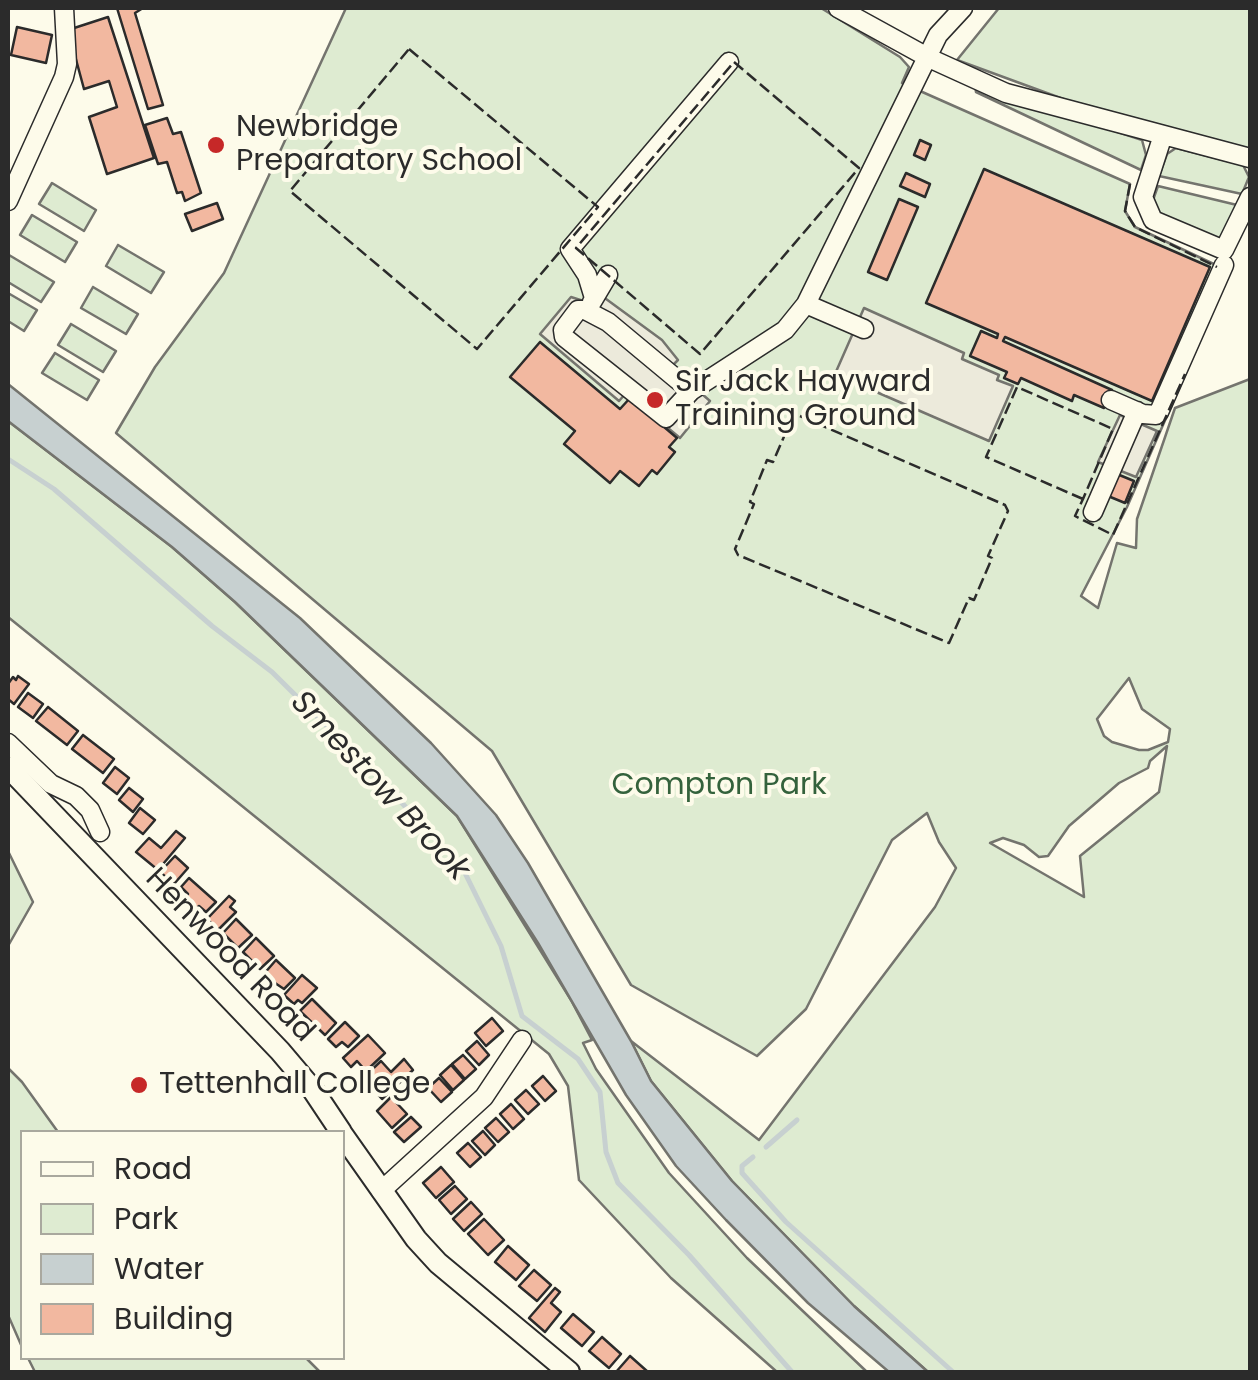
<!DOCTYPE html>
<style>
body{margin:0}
#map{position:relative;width:1258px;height:1380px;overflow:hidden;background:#fdfbea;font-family:Poppins,sans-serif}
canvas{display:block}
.frame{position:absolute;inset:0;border:10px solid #2b2b2b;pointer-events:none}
.legend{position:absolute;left:20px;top:1130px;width:325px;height:230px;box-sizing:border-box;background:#fdfbea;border:2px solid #a9a89e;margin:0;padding:12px 18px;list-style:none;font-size:30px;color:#2b2b2b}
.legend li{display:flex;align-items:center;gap:20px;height:50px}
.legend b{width:50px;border:2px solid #a9a89e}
</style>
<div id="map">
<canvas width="1258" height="1380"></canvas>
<div class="frame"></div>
<ul class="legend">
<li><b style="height:12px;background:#fdfbea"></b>Road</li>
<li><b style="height:28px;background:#deebd1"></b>Park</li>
<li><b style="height:28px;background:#c7d0d0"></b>Water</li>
<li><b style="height:28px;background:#f2b8a0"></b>Building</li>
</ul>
</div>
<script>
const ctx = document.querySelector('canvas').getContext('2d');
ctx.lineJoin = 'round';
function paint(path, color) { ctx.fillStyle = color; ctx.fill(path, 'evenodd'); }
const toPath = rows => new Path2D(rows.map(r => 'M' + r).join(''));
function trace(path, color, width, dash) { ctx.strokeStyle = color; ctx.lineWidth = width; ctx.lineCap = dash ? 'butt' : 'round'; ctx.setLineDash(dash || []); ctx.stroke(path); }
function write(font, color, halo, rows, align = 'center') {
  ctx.font = font + ' Poppins,sans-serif'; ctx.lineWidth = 8; ctx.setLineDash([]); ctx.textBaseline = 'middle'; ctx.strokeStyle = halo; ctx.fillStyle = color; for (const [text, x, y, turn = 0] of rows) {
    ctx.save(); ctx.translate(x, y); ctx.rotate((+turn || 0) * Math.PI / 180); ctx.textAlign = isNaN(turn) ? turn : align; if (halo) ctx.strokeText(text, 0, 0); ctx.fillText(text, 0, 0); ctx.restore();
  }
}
const green = toPath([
 [346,8,821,8,900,57,909,67,902,83,1130,184,1125,211,1135,227,1218,266,1210,318,1127,507,1081,596,1098,608,1117,543,1136,548,1137,519,1175,408,1250,379,1250,1372,928,1372,854,1306,732,1181,651,1081,631,1041,759,1140,935,907,956,868,939,842,927,813,892,840,806,1009,757,1056,631,985,492,751,116,433,155,367,224,273,346,8],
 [1129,678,1142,709,1170,729,1168,742,1148,750,1139,750,1112,742,1104,736,1097,719,1129,678],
 [1167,746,1159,792,1080,856,1084,897,990,843,1003,838,1024,845,1039,857,1048,856,1069,826,1119,783,1148,768,1150,761,1167,746],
 [999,8,1250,8,1250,149,1066,100,957,60,999,8],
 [975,85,1142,140,1146,155,1141,170,976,92,975,85],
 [1176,148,1243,165,1249,177,1242,194,1159,176,1167,154,1176,148],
 [52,183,96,210,84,231,39,204,52,183],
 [1158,186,1237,205,1221,240,1167,220,1156,210,1153,200,1158,186],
 [32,215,77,242,65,262,20,235,32,215],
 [118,245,164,272,151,293,106,266,118,245],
 [9,255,54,282,41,302,8,282,9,255],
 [93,287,138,314,126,334,81,308,93,287],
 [8,293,37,310,24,331,8,321,8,293],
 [71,324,116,351,103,372,58,345,71,324],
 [55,353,99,380,87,400,42,373,55,353],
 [8,421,172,547,235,602,457,816,571,1000,592,1040,583,1043,596,1069,669,1173,747,1258,867,1372,777,1372,671,1278,579,1180,568,1086,549,1054,8,617,8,421],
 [8,851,33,902,8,946,8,851],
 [8,1068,22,1082,58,1132,22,1132,22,1347,8,1315,8,1068],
 [28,1358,306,1358,320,1372,35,1372,28,1358]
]);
paint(green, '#deebd1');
trace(green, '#74746e', 2.5);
const parking = toPath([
 [602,296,662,340,678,360,671,367,710,401,680,438,626,393,619,401,540,334,571,297,596,305,602,296],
 [864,308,964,353,962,359,999,375,997,380,1013,386,989,441,835,374,864,308],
 [1120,415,1157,431,1136,477,1098,462,1120,415]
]);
paint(parking, '#eceadb');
trace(parking, '#74746e', 2.5);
const water = toPath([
 [8,384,300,618,431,743,496,815,528,863,631,1041,651,1081,732,1181,854,1306,928,1372,889,1372,808,1303,726,1220,676,1166,626,1095,538,943,457,816,235,602,172,547,8,421,8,384]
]);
paint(water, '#c7d0d0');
trace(water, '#74746e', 2.5);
trace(toPath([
 [8,459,54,489,212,626,272,672,370,769,462,867,501,946,522,1016,578,1059,600,1092,606,1152,618,1183,689,1255,792,1372],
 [766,1147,797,1120],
 [753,1157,742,1166,742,1173,786,1222,953,1372]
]), '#c7d0d0', 5);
const building = toPath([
 [117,8,143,8,135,13,163,105,148,109,117,8],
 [108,17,154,158,107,174,89,117,117,107,109,81,84,89,68,30,108,17],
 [17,27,52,35,46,63,11,55,17,27],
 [167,118,173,134,181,132,201,193,185,201,182,192,177,193,167,162,158,164,145,125,167,118],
 [920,140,931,145,925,160,914,155,920,140],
 [984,169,1210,267,1152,401,1005,337,1003,341,1112,390,1104,408,1074,395,1072,401,1021,378,1018,384,1004,378,1007,372,970,356,981,331,997,338,998,334,926,303,984,169],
 [906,173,930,184,925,197,900,186,906,173],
 [899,199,918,207,887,280,868,272,899,199],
 [217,203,223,219,192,231,185,214,217,203],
 [540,342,620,409,630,398,677,438,669,447,675,452,657,474,652,470,639,486,620,471,610,483,564,444,575,431,510,377,540,342],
 [1117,474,1134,481,1125,503,1108,496,1117,474],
 [18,676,29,684,14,704,8,699,8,684,13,677,16,680,18,676],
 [28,693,43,704,33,718,18,707,28,693],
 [48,707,78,731,67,745,36,721,48,707],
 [83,735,114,759,103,773,72,749,83,735],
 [115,767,129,778,117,794,103,783,115,767],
 [129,788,143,799,133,812,119,800,129,788],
 [140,808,155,820,143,834,129,823,140,808],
 [176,831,185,838,158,870,136,852,149,838,161,848,176,831],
 [175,856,188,868,174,884,160,872,175,856],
 [189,878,216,902,206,912,199,906,194,911,182,900,188,894,181,887,189,878],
 [229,896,235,901,230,907,236,912,218,930,207,919,229,896],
 [236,919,252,935,238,948,223,933,236,919],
 [256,938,274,956,260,969,243,952,256,938],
 [276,960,295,978,284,989,263,975,276,960],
 [302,975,317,988,302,1003,298,1000,294,1004,284,995,302,975],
 [312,999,336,1023,325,1035,300,1011,312,999],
 [492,1018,503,1031,486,1046,475,1033,492,1018],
 [345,1022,359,1036,348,1047,342,1042,336,1047,328,1039,345,1022],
 [368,1035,385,1053,366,1071,357,1061,351,1067,343,1058,368,1035],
 [477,1041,489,1055,479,1065,466,1051,477,1041],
 [463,1055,476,1069,465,1079,452,1064,463,1055],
 [404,1059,413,1070,382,1099,363,1078,381,1061,391,1072,404,1059],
 [451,1065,464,1080,453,1090,440,1075,451,1065],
 [543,1076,556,1091,545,1101,532,1086,543,1076],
 [439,1078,452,1092,441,1102,428,1088,439,1078],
 [526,1090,539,1104,528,1114,515,1100,526,1090],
 [391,1097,407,1114,392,1128,377,1111,391,1097],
 [511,1104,524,1119,513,1129,500,1114,511,1104],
 [411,1117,421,1127,404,1142,394,1132,411,1117],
 [496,1118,509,1132,498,1142,485,1128,496,1118],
 [483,1131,495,1145,485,1155,472,1141,483,1131],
 [468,1143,481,1157,470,1167,457,1153,468,1143],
 [441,1167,454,1182,436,1198,423,1183,441,1167],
 [455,1186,467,1199,451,1214,439,1200,455,1186],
 [471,1202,482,1214,464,1231,453,1219,471,1202],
 [484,1219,504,1240,488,1255,468,1234,484,1219],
 [508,1246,529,1265,516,1280,495,1262,508,1246],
 [534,1270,551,1285,537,1301,519,1286,534,1270],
 [555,1288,560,1292,551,1303,561,1312,545,1332,529,1318,555,1288],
 [573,1314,594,1332,582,1346,561,1328,573,1314],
 [602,1337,621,1354,609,1368,589,1351,602,1337],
 [630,1356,648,1372,616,1372,630,1356]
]);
paint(building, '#f2b8a0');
trace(building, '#2b2b2b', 2.5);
const minor = toPath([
 [838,8,929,58,1006,93,1250,158],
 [1163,135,1143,197,1153,220,1224,250,1250,197],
 [8,201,64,77,67,64,64,8],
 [594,298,587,275,570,249,729,62],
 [592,302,608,275],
 [806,304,864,329],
 [691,391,608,322,585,310,578,310,563,330,564,337,666,418,691,391,785,330,806,304,938,35,963,8],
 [1111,400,1143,414,1156,415,1159,412,1224,265],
 [1093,512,1137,411],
 [8,743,51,784,76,796,90,810,100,832],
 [381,1191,484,1097,522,1040]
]);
const major = toPath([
 [8,767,280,1051,313,1090,341,1132],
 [342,1134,416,1239,438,1263,569,1372]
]);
trace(minor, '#2b2b2b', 21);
trace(major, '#2b2b2b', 24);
trace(minor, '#fdfbea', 18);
trace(major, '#fdfbea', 20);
trace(toPath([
 [409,49,598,207,477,349,290,191,409,49],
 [734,62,859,168,700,354,576,248,734,62],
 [1130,184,1125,211,1135,227,1217,267],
 [800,416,1005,505,1008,511,988,556,992,558,974,600,969,598,949,643,738,555,735,549,754,504,750,502,767,460,773,462,792,418,800,416],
 [1083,499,986,457,1017,387,1113,429,1083,499,1075,516,1113,535,1185,374]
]), '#2b2b2b', 2.5, [12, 5]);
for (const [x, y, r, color] of [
 [216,145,10,"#c62828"],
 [655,400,10,"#c62828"],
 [139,1085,10,"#c62828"]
]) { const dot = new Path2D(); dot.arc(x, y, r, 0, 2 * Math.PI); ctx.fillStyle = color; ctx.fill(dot); trace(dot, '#fdfbea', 4); }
write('30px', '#2b2b2b', '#fdfbea', [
 ["Newbridge",236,128],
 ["Preparatory School",236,162],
 ["Sir Jack Hayward",675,383],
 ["Training Ground",675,417],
 ["Tettenhall College",159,1085]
], 'left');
write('30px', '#34623c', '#fdfbea', [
 ["Compton Park",719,786]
]);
write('30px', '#2b2b2b', '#fdfbea', [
 ["Henwood Road",229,956,46]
]);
write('italic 32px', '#2b2b2b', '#fdfbea', [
 ["Smestow Brook",379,787,47]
]);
</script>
